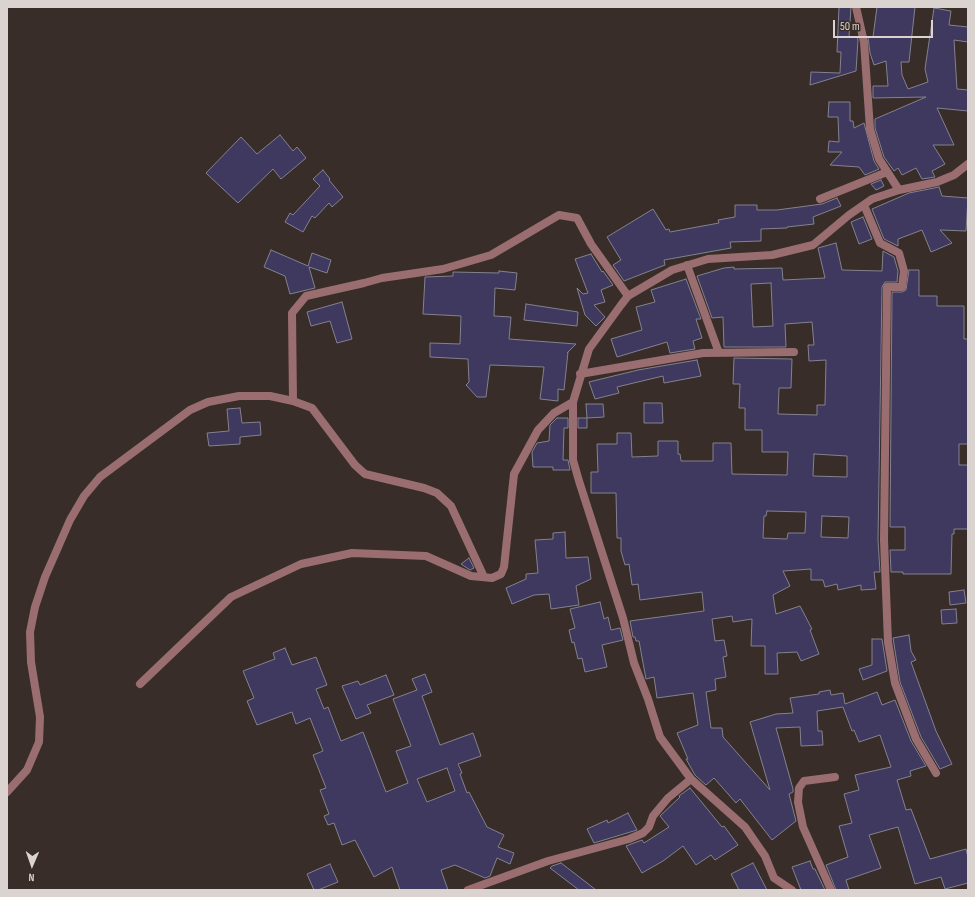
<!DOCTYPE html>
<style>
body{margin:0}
#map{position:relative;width:975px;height:897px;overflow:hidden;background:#382d28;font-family:"Sofia Sans Condensed",sans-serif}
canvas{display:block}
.frame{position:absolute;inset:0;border:8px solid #dbd3d0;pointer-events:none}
.north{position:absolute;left:12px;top:845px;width:40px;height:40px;-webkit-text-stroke:3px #382d28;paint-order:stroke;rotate:182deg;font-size:11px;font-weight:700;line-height:16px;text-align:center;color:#dbd3d0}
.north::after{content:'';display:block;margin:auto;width:14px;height:18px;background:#dbd3d0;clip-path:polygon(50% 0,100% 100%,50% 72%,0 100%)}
.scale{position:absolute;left:833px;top:20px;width:100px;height:18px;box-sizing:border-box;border:2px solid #dbd3d0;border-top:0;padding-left:5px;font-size:12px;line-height:14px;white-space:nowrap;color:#dbd3d0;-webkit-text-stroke:3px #382d28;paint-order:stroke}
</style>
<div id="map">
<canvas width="975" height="897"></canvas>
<div class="frame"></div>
<div class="north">N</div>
<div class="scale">50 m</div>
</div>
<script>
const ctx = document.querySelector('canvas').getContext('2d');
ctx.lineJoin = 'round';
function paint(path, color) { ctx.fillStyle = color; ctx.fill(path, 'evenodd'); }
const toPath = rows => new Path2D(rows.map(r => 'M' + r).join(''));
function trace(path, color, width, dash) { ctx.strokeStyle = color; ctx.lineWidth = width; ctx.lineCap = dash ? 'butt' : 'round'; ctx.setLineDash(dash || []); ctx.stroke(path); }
const building = toPath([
 [839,7,851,7,849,37,857,37,858,40,856,71,810,85,811,72,840,73,841,52,837,52,839,7],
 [877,7,915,7,909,62,901,62,902,75,908,89,928,82,925,69,934,8,951,11,949,25,968,27,968,42,954,40,957,89,968,90,968,111,937,108,954,145,933,145,945,164,932,171,935,177,922,179,916,168,902,175,898,168,894,171,884,157,875,128,875,119,926,97,873,98,873,86,888,86,886,61,874,65,870,53,868,37,873,37,877,7],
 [829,102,850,102,850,121,853,121,854,128,864,123,874,161,879,169,865,175,859,167,830,165,842,152,828,152,829,141,839,142,838,117,828,117,829,102],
 [280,135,293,151,297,147,306,158,281,179,273,169,238,203,206,173,241,137,257,154,280,135],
 [323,170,330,179,329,180,343,197,332,207,329,203,315,218,312,216,303,232,285,222,290,213,293,215,320,186,313,179,323,170],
 [881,180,884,186,876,190,871,184,881,180],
 [939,187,942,196,968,198,966,231,940,230,952,243,931,252,922,230,898,239,898,246,884,239,872,209,909,193,939,187],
 [837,198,841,206,813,217,814,224,787,227,787,228,761,229,761,241,730,242,731,248,664,260,665,265,624,281,613,265,621,260,607,237,653,209,666,230,669,229,670,232,719,223,718,220,735,217,735,205,757,205,757,210,777,210,822,204,837,198],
 [863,217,872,239,859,244,851,222,863,217],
 [836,243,842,270,882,271,883,251,894,257,898,271,897,282,885,282,882,287,878,540,880,572,874,572,876,589,861,590,861,585,838,590,837,584,825,587,823,580,811,580,811,569,783,571,790,586,773,595,776,614,800,606,812,629,810,630,819,654,801,661,797,652,777,653,778,674,765,674,765,646,751,646,752,619,733,622,732,616,712,619,715,641,724,640,727,656,723,657,726,677,715,679,716,690,706,692,711,728,722,728,723,737,770,790,750,722,776,714,793,713,790,698,819,694,819,692,830,690,831,695,843,693,845,704,877,692,882,705,895,700,911,741,926,766,910,771,911,776,897,780,906,810,911,809,930,859,966,849,968,857,968,883,945,889,941,877,915,884,898,827,869,835,881,868,846,880,849,890,836,890,826,865,848,857,839,826,852,823,844,794,859,790,855,775,891,767,880,735,859,742,854,730,852,731,843,707,817,711,818,731,822,731,823,745,801,746,800,727,776,728,793,789,793,792,789,794,796,821,772,840,740,799,736,803,714,778,706,785,695,775,686,759,688,759,677,733,698,725,693,693,657,698,654,677,646,679,639,641,636,641,635,637,633,637,630,621,704,611,702,592,640,600,638,584,632,585,629,564,625,565,621,551,621,538,617,538,616,493,591,493,591,472,598,472,597,444,617,444,617,433,631,433,632,457,658,456,658,441,678,441,678,454,680,454,681,461,713,461,713,443,731,443,732,474,787,475,788,452,762,452,762,430,745,430,745,408,739,408,740,384,733,384,734,358,792,359,791,388,779,388,778,414,817,415,817,405,825,405,826,360,809,361,808,345,814,345,812,322,785,324,786,347,724,347,723,317,712,318,697,276,724,268,734,267,734,269,782,268,783,280,825,278,818,248,836,243],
 [771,283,773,326,753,327,751,284,771,283],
 [814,454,847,456,847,477,813,476,814,454],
 [767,511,806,512,805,533,788,533,787,539,763,538,764,516,766,516,767,511],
 [822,516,849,517,848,538,821,537,822,516],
 [271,250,308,266,312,253,331,260,327,273,309,267,315,288,290,294,285,276,264,267,271,250],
 [591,254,602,272,603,271,613,285,601,290,605,302,594,305,605,317,596,326,585,315,577,288,583,294,588,293,575,259,591,254],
 [909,270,919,270,919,296,937,296,937,306,964,306,964,339,968,339,968,444,959,444,959,465,968,465,968,529,954,529,954,534,952,534,951,574,903,574,903,572,891,572,890,550,905,550,905,527,890,527,892,292,902,292,906,290,909,270],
 [499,271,517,273,515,290,495,288,494,316,511,317,509,339,576,344,567,353,568,352,564,390,558,389,558,401,540,399,544,367,490,365,486,397,477,397,466,385,469,382,468,359,430,357,430,343,460,344,461,316,423,314,425,277,453,276,453,272,499,273,499,271],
 [686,279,701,319,696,319,702,338,693,341,695,349,670,353,667,342,617,357,611,339,642,330,636,307,655,302,651,290,686,279],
 [342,302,352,339,337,343,330,321,311,326,307,312,342,302],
 [526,304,578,312,577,326,524,320,526,304],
 [697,360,701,376,664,383,663,376,617,387,619,393,595,399,589,382,638,370,697,360],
 [644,403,662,403,663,423,644,423,644,403],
 [586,404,603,404,604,417,587,418,586,404],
 [240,408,242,423,260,422,261,435,240,437,240,444,209,446,207,433,229,431,227,409,240,408],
 [557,418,568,418,568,428,564,428,563,460,568,460,570,470,553,470,553,467,533,467,532,452,537,443,549,441,550,425,557,418],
 [578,418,587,418,587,428,578,428,578,418],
 [565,532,566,558,588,557,591,579,576,586,579,605,551,609,549,594,534,595,512,604,506,588,526,579,526,574,538,573,535,540,553,539,553,533,565,532],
 [469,558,474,568,470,570,461,564,469,558],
 [964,590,966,603,950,605,949,592,964,590],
 [600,602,604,619,608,617,611,630,620,628,623,640,602,645,607,667,585,672,582,658,578,659,574,642,572,643,569,630,575,628,570,609,600,602],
 [956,609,957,623,942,624,941,610,956,609],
 [909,635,911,651,916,660,911,662,936,731,952,764,940,769,921,737,900,682,893,638,909,635],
 [872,639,882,639,887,671,863,680,859,669,872,665,872,639],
 [285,648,292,665,316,657,327,685,316,689,324,709,328,707,341,741,363,732,386,792,408,783,396,751,411,746,393,699,417,690,412,679,425,674,432,692,422,696,440,745,473,733,481,756,458,764,462,773,460,774,467,793,469,792,487,827,504,835,498,847,514,853,510,864,497,858,490,876,485,878,455,865,441,870,448,890,400,890,392,867,374,877,355,840,342,845,334,823,328,825,324,816,329,814,320,790,326,788,313,755,323,751,310,718,296,724,292,712,257,725,247,701,254,698,243,671,275,659,273,653,285,648],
 [447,768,455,791,427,802,417,779,447,768],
 [386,675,394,695,367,705,371,713,356,719,342,686,358,681,360,685,386,675],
 [690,788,722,827,724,826,738,845,715,860,711,855,696,865,683,846,663,861,642,873,626,846,642,840,644,843,669,827,660,816,680,797,679,796,690,788],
 [628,813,637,830,594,843,587,829,607,820,608,823,628,813],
 [810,861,813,869,815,869,825,890,801,890,792,867,810,861],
 [561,863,578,876,596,890,579,890,550,868,552,866,561,863],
 [753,863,767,890,739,890,731,874,753,863],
 [330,864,338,882,318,890,314,890,307,874,330,864]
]);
paint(building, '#3f395f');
trace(building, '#83828e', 1);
trace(toPath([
 [856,7,864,42,870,129,879,159,899,190],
 [820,199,887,172],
 [864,205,880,243,899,253,904,271,902,287,887,287,884,540,888,642,895,683,916,739,936,773],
 [687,265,719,353],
 [580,374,703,353,794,352],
 [293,401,292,313,306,296,364,283,382,278,443,269,491,255,559,215,577,218,591,244,628,296],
 [140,684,231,597,301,564,352,553,426,556,471,576,492,578,501,574,504,567,514,474,538,430,554,413,573,402],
 [7,792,27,770,39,742,40,717,31,662,30,632,35,607,45,577,70,520,84,496,100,477,190,410,208,402,239,396,270,396,293,401,312,408,355,465,365,474,424,488,437,493,451,506,484,577],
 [468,890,548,861,629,839,643,833,649,827,653,816,668,798,691,779],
 [792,890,774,878,765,856,745,827,691,779,660,737,648,699,634,663,623,618,579,481,573,460,573,402,589,349,621,305,628,296,672,270,708,259,772,255,813,245,849,215,872,199,899,190,937,182,954,175,968,164],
 [831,890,803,827,798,802,799,788,804,781,835,777]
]), '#9a6e70', 8);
</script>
